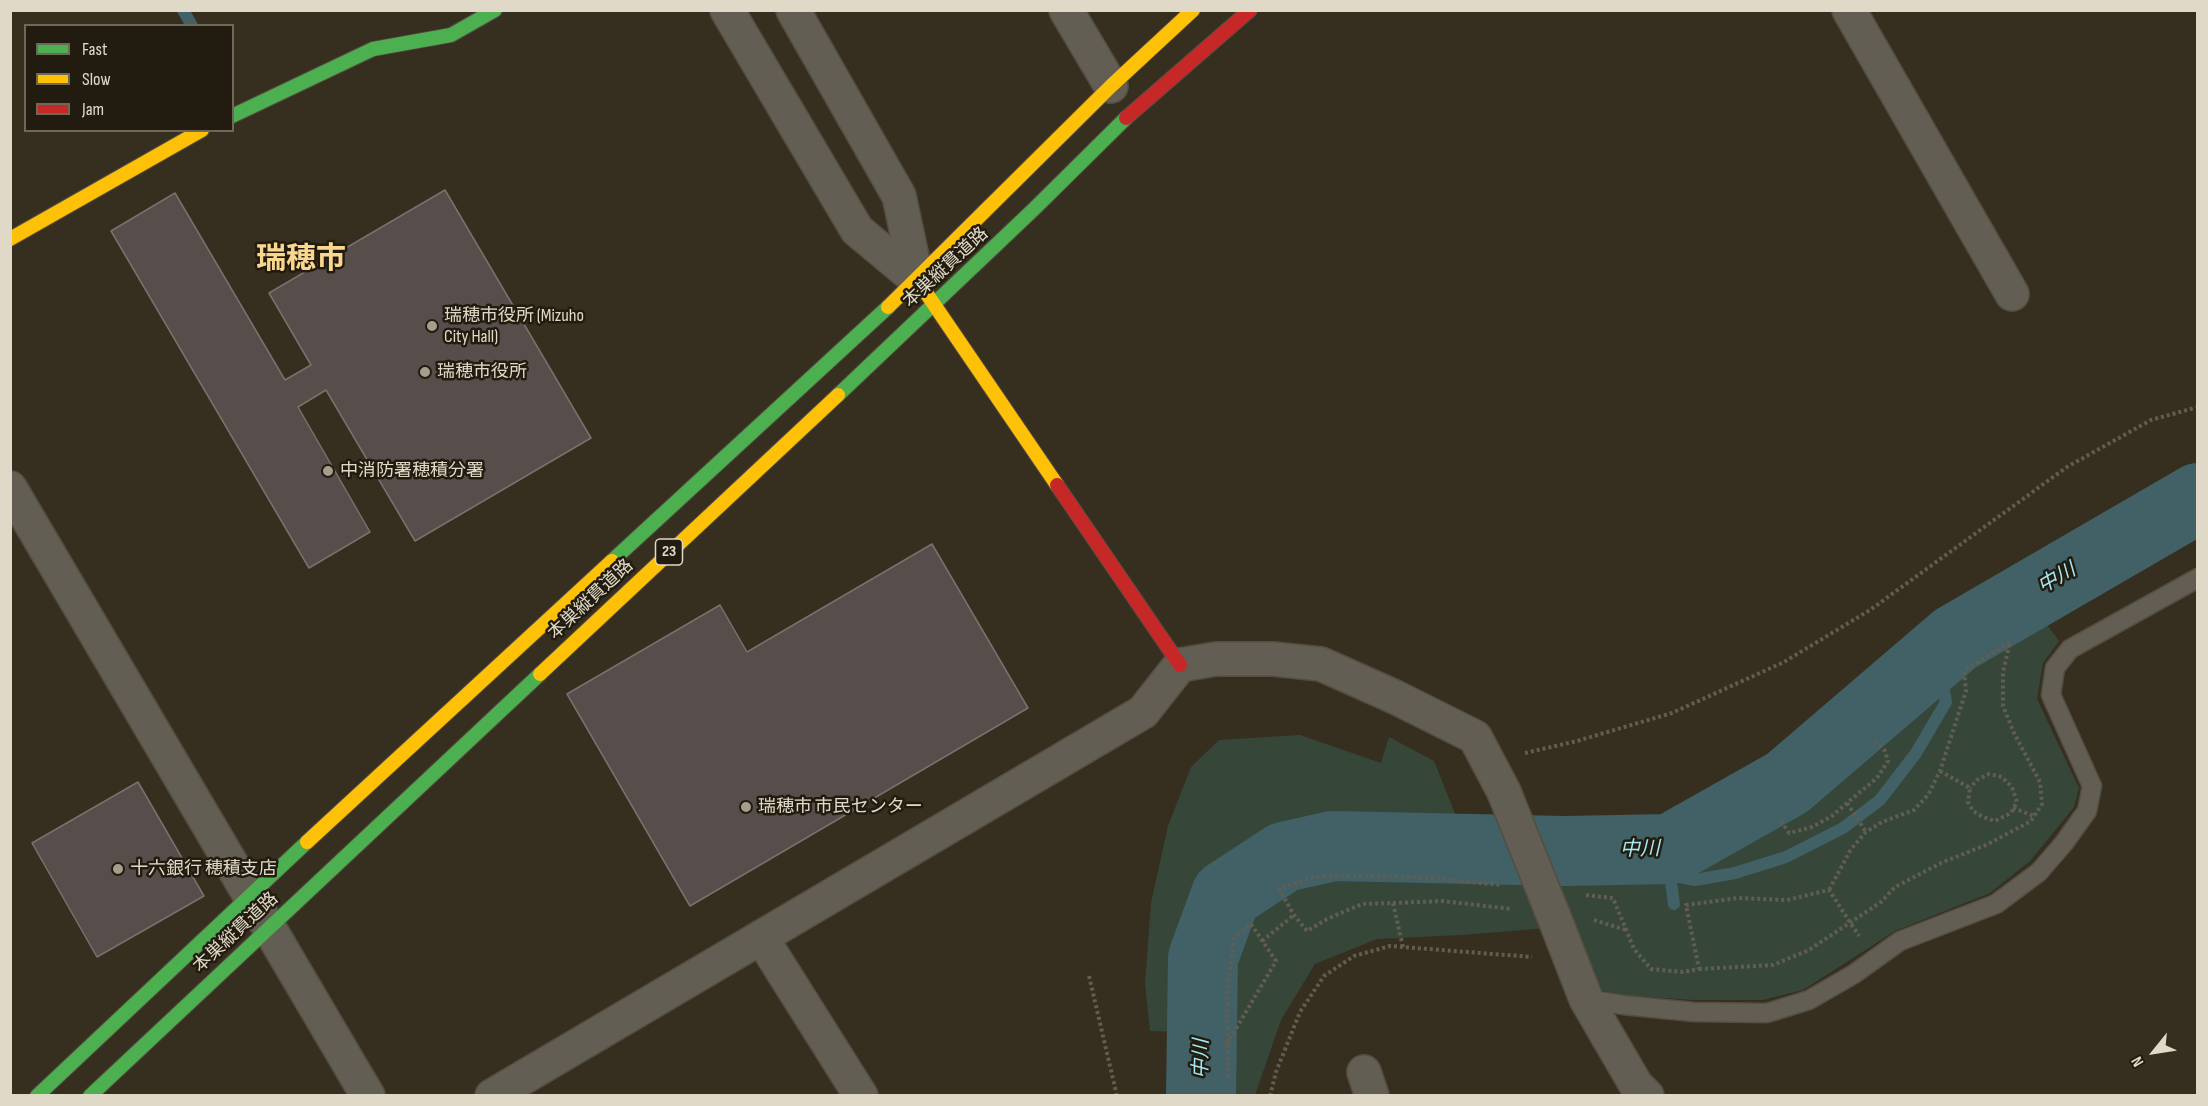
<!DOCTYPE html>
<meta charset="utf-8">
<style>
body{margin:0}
#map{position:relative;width:2208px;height:1106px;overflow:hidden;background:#362f1f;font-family:"Sofia Sans Condensed",sans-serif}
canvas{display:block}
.frame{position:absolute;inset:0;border:12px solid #e1d9c8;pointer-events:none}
.legend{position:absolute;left:24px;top:24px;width:210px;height:108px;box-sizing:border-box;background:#211c0f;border:2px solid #6e6859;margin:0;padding:8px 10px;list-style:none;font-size:18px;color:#e1d9c8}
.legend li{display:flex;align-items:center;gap:12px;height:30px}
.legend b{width:30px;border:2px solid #6e6859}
.north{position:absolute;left:2124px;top:1022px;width:60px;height:60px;-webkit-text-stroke:4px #211c0f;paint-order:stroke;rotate:240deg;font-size:16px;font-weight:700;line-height:24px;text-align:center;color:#e1d9c8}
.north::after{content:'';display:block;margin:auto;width:21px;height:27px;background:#e1d9c8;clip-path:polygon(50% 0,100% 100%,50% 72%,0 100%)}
</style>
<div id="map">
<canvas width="2208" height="1106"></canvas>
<div class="frame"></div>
<ul class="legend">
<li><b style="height:8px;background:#4caf50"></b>Fast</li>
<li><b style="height:8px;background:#ffc107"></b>Slow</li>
<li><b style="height:8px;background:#c62828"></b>Jam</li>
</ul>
<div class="north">N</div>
</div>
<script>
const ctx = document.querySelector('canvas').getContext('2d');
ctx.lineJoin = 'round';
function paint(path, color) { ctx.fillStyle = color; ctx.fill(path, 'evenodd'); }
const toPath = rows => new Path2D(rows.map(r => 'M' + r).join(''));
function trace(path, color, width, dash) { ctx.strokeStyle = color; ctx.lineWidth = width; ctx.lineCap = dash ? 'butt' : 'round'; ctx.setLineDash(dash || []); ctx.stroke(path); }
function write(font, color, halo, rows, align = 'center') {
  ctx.font = font + ' "Sofia Sans Condensed","Noto Sans JP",sans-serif'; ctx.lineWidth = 5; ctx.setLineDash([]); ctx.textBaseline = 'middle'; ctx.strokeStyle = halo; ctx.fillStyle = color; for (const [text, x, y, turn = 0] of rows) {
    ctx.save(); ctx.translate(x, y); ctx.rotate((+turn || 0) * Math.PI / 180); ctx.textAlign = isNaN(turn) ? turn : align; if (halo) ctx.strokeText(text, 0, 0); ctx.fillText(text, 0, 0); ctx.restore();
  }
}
paint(toPath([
 [2035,609,2059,641,2043,663,2037,699,2079,788,2074,807,2030,861,1990,893,1895,931,1803,990,1763,1000,1694,1000,1621,995,1599,990,1573,926,1461,935,1377,939,1315,964,1281,1020,1255,1095,1181,1089,1182,1032,1150,1031,1145,983,1151,903,1168,826,1191,767,1219,740,1300,735,1381,763,1389,737,1434,761,1478,871,1559,876,1655,871,1707,856,1805,799,1841,764,1933,682]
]), '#364739');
trace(toPath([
 [183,10,192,26],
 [1674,904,1670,875,1695,880,1735,873,1786,857,1843,828,1880,800,1916,753,1946,702,1937,654]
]), '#416166', 12);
trace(toPath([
 [1201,1096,1203,958,1226,895,1284,857,1333,846,1565,851,1670,849,1787,783,1955,639,2198,498]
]), '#416166', 70);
const building = toPath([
 [445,190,591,438,415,541,326,390,298,407,370,532,309,568,111,231,175,193,285,380,311,365,269,293,445,190],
 [932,544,1028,708,690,906,567,694,720,605,747,652,932,544],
 [138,782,204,896,97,957,32,843,138,782]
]);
paint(building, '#574e4c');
trace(building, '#7a716f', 1.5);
const lane = toPath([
 [1586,999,1623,1005,1694,1012,1767,1013,1809,1000,1854,974,1900,941,1996,904,2039,872,2064,843,2087,811,2092,786,2051,695,2055,668,2070,649,2198,578]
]);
const street = toPath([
 [727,10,857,230,917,280],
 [793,10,899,196,917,280],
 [1066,10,1111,86],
 [1849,10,2012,294],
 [10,488,368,1096],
 [1558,927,1586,999,1636,1085,1647,1096],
 [761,937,861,1096],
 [1364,1072,1372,1096],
 [492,1096,1143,712,1180,665,1216,659,1273,659,1321,664,1395,697,1475,737,1504,792]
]);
const fast = toPath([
 [232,116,373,49,451,35,495,10],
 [838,395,1034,209,1126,118],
 [612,561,888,307],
 [37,1096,307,842],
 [90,1096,540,674]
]);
const slow = toPath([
 [10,239,202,130],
 [918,281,1057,485],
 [888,307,1111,86,1193,10],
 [540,674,838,395],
 [307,842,612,561]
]);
const jam = toPath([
 [1126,118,1250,10],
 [1057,485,1180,665]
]);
trace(lane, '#544d40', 21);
trace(street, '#544d40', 36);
trace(fast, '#544d40', 16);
trace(slow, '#544d40', 16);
trace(jam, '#544d40', 16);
trace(toPath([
 [1525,753,1577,741,1672,713,1784,662,1870,610,2067,467,2151,420,2198,407],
 [1940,771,1970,788,1968,802,1973,811,1983,817,1995,821,2011,813,2017,802,2012,787,2002,777,1989,774,1977,780,1970,788],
 [1847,803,1866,832],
 [2013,808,2034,816],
 [1781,821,1789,833,1812,827,1832,816,1847,803,1877,778,1888,761,1885,751,1876,741],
 [1586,895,1613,898,1634,949,1651,969,1682,972,1699,969,1686,905,1738,898,1787,900,1829,890,1859,936],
 [1393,903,1442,901,1512,909],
 [1594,920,1626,930],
 [1262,941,1294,915],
 [1403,947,1393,903,1362,904,1327,919,1307,931,1294,915,1279,889,1313,877,1353,876,1417,877,1501,885],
 [1699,969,1773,965,1809,950,1881,902,1895,887,1941,863,1988,844,2031,821,2042,804,2040,782,2014,733,2003,706,2003,672,2010,642,1964,671,1966,691,1940,771,1928,795,1914,810,1882,822,1866,832,1851,849,1829,890],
 [1089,976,1117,1096],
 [1227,1044,1276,961,1251,924,1234,938,1227,998,1228,1077],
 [1270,1096,1276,1072,1300,1012,1324,976,1354,956,1390,946,1532,957]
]), '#615d52', 4, [3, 3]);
trace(lane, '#635e53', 18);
trace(street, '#635e53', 33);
trace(fast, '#4caf50', 14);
trace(slow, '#ffc107', 14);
trace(jam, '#c62828', 14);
const streetBridge = toPath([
 [1504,792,1558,927]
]);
trace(streetBridge, '#544d40', 36, []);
trace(streetBridge, '#635e53', 33);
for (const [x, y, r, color] of [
 [432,326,6,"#a59e8d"],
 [425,372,6,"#a59e8d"],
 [328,471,6,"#a59e8d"],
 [746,807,6,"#a59e8d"],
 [118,869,6,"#a59e8d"]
]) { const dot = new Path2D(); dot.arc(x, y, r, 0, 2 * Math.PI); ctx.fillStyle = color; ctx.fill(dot); trace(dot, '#211c0f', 2); }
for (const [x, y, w] of [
 [669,552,27]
]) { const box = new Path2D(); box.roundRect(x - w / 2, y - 13, w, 26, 4.5); ctx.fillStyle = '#211c0f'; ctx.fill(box); trace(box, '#e1d9c8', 1.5); }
write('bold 16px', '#e1d9c8', null, [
 ["23",669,552]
]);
write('18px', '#e1d9c8', '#211c0f', [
 ["本巣縦貫道路",946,268,-43],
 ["本巣縦貫道路",591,600,-43],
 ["本巣縦貫道路",236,933,-43]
]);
write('18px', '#e1d9c8', '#211c0f', [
 ["瑞穂市役所 (Mizuho",444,316],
 ["City Hall)",444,337],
 ["瑞穂市役所",437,372],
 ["中消防署穂積分署",340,471],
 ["瑞穂市 市民センター",758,807],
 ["十六銀行 穂積支店",130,869]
], 'left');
write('italic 20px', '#a3eaf8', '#211c0f', [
 ["中川",2057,579,-30],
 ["中川",1640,850,-1],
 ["中川",1202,1059,-89]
]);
write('bold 30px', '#fbd78e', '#211c0f', [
 ["瑞穂市",301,260]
]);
</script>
